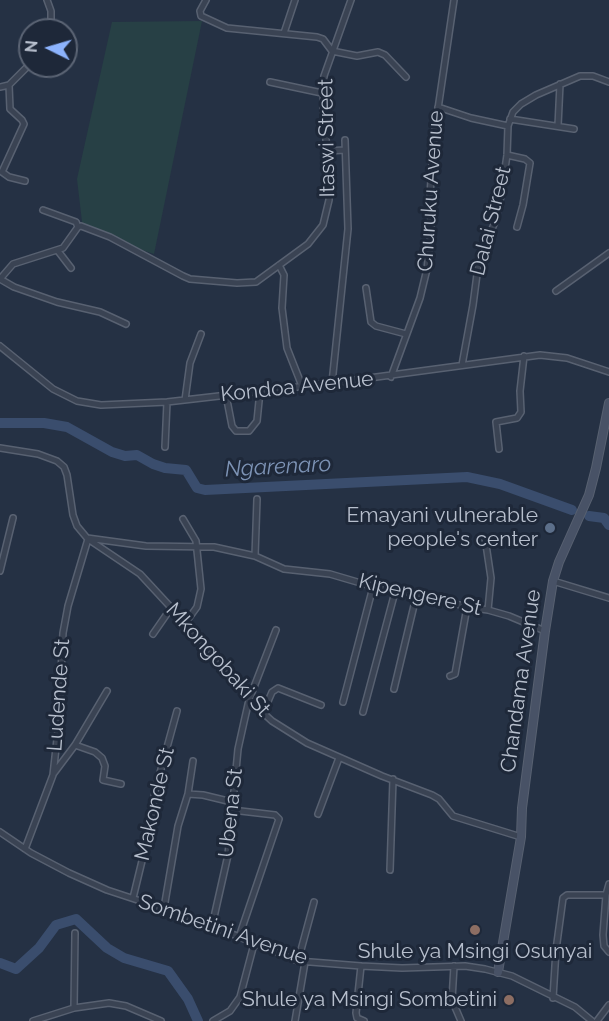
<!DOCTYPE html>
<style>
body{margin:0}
#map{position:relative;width:609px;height:1021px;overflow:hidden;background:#253144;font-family:Raleway,sans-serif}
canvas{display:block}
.north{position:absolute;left:18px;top:18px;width:60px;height:60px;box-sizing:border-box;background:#1e2839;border:2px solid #5b6474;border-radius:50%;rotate:275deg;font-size:16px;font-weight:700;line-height:24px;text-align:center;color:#b7bfcd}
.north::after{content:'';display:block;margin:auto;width:21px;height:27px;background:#8cb3fd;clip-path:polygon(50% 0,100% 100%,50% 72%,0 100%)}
</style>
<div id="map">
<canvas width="609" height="1021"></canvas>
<div class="north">N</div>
</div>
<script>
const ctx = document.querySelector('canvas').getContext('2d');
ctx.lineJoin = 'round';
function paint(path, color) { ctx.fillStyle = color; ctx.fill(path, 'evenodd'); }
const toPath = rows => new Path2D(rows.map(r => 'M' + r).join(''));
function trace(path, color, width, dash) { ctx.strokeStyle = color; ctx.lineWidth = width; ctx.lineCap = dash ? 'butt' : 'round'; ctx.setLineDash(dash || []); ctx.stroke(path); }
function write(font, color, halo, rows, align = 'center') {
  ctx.font = font + ' Raleway,sans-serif'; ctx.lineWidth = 6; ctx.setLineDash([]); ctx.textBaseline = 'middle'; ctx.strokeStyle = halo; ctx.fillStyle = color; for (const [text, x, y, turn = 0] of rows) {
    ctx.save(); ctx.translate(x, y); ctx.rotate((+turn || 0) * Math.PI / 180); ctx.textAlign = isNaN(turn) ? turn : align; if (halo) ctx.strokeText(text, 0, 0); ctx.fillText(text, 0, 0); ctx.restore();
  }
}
paint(toPath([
 [202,21,154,254,83,230,77,179,112,22]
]), '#274045');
trace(toPath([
 [0,423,44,423,67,427,112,452,125,456,137,455,153,464,165,468,186,470,197,488,205,490,467,477,500,484,572,510],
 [589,516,604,518,609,525],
 [0,963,16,969,39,948,56,925,76,919,107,948,124,958,168,971,188,999,198,1021]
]), '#3a4d6d', 10);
const street = toPath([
 [47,0,51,11,51,30],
 [206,0,200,11,201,16,227,28,317,37,323,39,332,51,357,56,378,52,385,55,406,77],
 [284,33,295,0],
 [270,82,322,93],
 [9,85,10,109,22,120,24,124,2,172,9,177,25,181],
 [0,87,9,85,30,64],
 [438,107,471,118,508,126],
 [510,119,574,129],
 [558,126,560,84],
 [327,151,345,150],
 [507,155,525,159,530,163,523,205,517,227],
 [43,210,76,222,78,227],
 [58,251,71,268],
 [279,265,284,275,282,308,287,348,302,386],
 [0,279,13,264,63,248,78,227,81,226,110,237,183,276,190,279,237,283,256,282,308,244,323,225,329,200,330,181,323,108,324,76,351,0],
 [0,279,14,287,57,302,100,312,126,324],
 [366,288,371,322,376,326,406,334],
 [556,291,609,253],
 [0,346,53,389,77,401,101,405,167,402,332,383,540,355,567,358,609,372],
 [462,365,473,305,479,259,495,222,501,196,507,155,508,126,513,112,521,104,536,95,580,76,593,76,609,82],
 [391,377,420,298,427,269,431,232,430,195,434,136,454,0],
 [332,383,348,229,345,140],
 [226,395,232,426,236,431,249,431,257,421,260,391],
 [185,400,190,363,201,334],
 [165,447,167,402],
 [0,448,38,454,57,461,64,467,67,475,73,515,77,526,87,538,146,546,214,547,255,556,284,569,330,574,381,589,417,593,467,607,488,610,509,616,545,631],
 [499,449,496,422,517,418,521,412,520,391,524,356],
 [183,519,196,541,201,589,197,607,186,622],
 [485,538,491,578,488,610],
 [88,539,140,574,213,653,249,700,272,721,307,743,382,776,432,795,439,799,453,816,521,837],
 [255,556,257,499],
 [0,571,13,518],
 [553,581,609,598],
 [153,634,171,608],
 [450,676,455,674,467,607],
 [394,689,417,593],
 [343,702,373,587],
 [363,712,395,592],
 [263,713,272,692,278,688,321,705],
 [75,745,95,752,102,758,105,766,103,780,121,784],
 [54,773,75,745,107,691],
 [188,794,193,761],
 [232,810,275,815,279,819,239,937],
 [318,814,339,758],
 [0,832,31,853,69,873,107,890,198,920,298,961,361,966,402,968,465,966,485,969,512,976,575,1007,592,1021],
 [25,849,53,775,58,730,63,633,68,606,88,539],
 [390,870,393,779],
 [609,884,606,895,603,935,604,946,609,952],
 [133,898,150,828,155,791,177,711],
 [164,908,178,826,188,794,203,795,232,802],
 [212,926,228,855,238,749,244,722,249,700,276,630],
 [298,961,314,902],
 [361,966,356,1013,357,1018,364,1021],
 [454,966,452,1000,461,1021],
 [553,998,556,950,563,898,567,895,606,895],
 [74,1008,75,933],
 [33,1021,74,1008,109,1003,126,1006,161,1021],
 [213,1021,230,1011,240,997,254,944],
 [295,1021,305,962],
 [597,1021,609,1005]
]);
const secondary = toPath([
 [498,972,521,837,522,808,545,631,553,581,559,562,589,495,596,468,609,403]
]);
trace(street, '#586171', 8);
trace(secondary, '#586171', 10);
trace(street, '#3a4353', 5);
trace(secondary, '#485266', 8);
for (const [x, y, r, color] of [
 [550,528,6,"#5c6f8a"],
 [475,930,6,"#8d6e63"],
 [509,1000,6,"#8d6e63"]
]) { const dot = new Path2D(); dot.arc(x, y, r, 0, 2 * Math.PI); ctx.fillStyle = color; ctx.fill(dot); trace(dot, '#1e2839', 2); }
write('21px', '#b7bfcd', '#1e2839', [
 ["Itaswi Street",327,138,-91],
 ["Churuku Avenue",431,191,-86],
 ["Dalai Street",491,221,-76],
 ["Kondoa Avenue",297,387,-6],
 ["Kipengere St",420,595,13],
 ["Mkongobaki St",218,660,48],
 ["Chandama Avenue",521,681,-82],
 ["Ludende St",59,695,-86],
 ["Makonde St",155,804,-77],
 ["Ubena St",231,813,-84],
 ["Sombetini Avenue",223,930,19]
]);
write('21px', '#b7bfcd', '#1e2839', [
 ["Emayani vulnerable",538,516],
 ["people's center",538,540],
 ["Shule ya Msingi Osunyai",475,952,"center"],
 ["Shule ya Msingi Sombetini",497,1000]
], 'right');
write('italic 22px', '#7d93b5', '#1e2839', [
 ["Ngarenaro",278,467,-3]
]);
</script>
